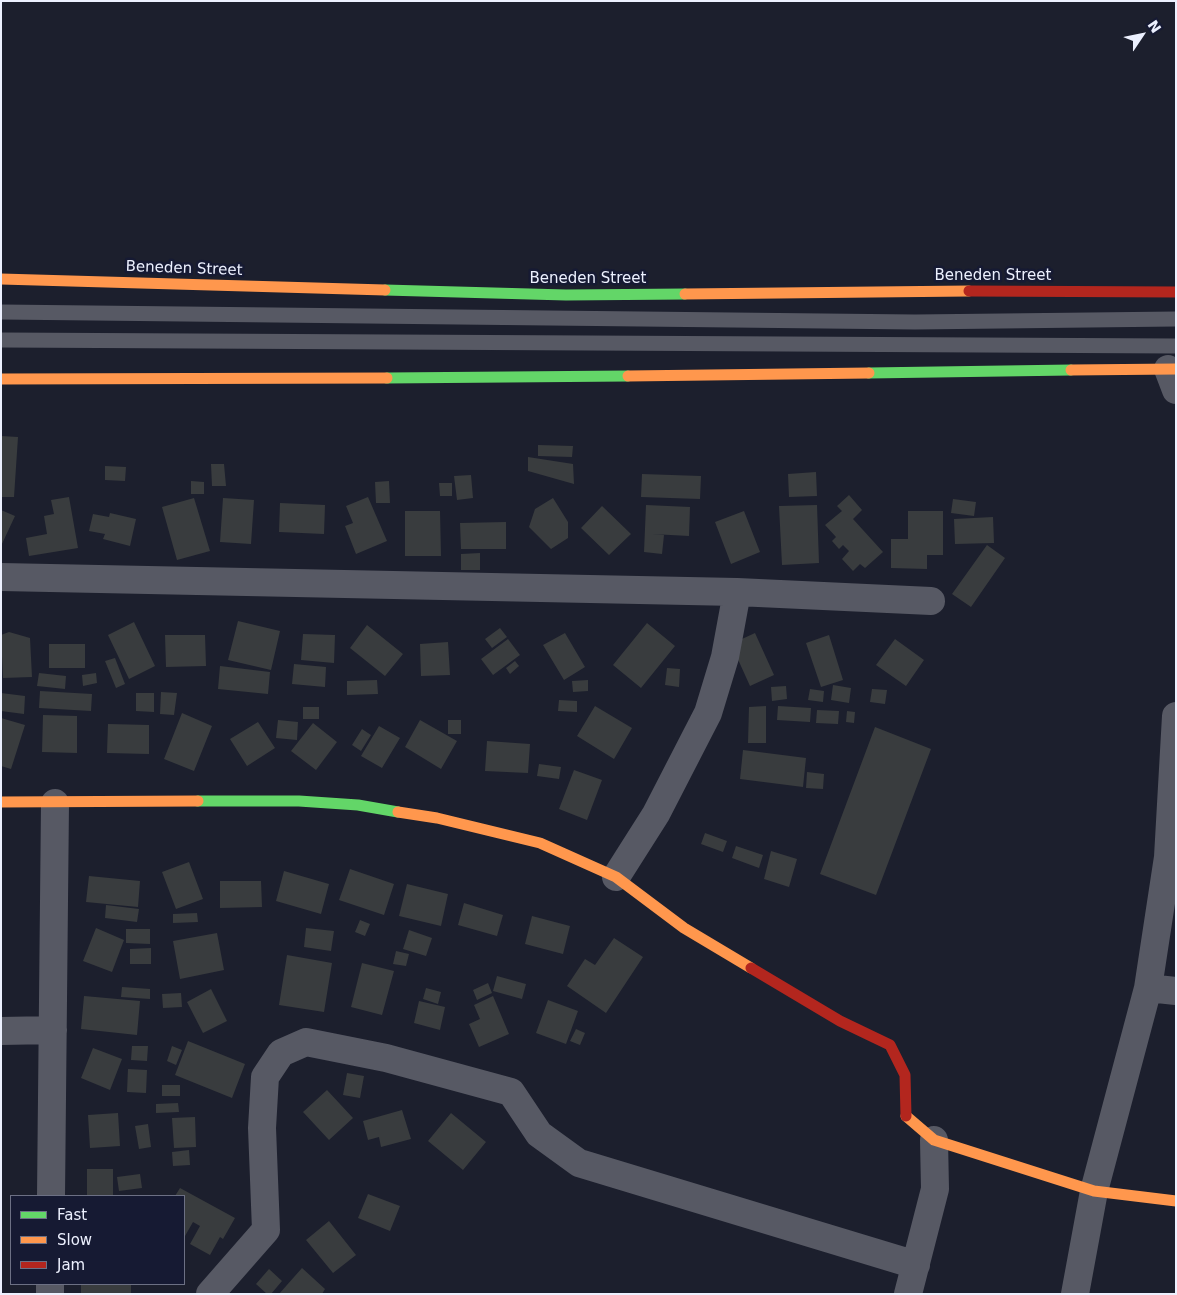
<!DOCTYPE html>
<style>
body{margin:0}
#map{position:relative;width:1177px;height:1295px;overflow:hidden;background:#1c1f2d;font-family:"DejaVu Sans",sans-serif}
canvas{display:block}
.frame{position:absolute;inset:0;border:2px solid #ecf0fe;pointer-events:none}
.legend{position:absolute;left:10px;top:1195px;width:175px;height:90px;box-sizing:border-box;background:#161a33;border:1px solid #6c7084;margin:0;padding:6px 9px;list-style:none;font-size:15px;color:#ecf0fe}
.legend li{display:flex;align-items:center;gap:10px;height:25px}
.legend b{width:25px;border:1px solid #6c7084}
.north{position:absolute;left:1117px;top:10px;width:50px;height:50px;-webkit-text-stroke:4px #161a33;paint-order:stroke;rotate:56deg;font-size:14px;font-weight:700;line-height:20px;text-align:center;color:#ecf0fe}
.north::after{content:'';display:block;margin:auto;width:18px;height:22px;background:#ecf0fe;clip-path:polygon(50% 0,100% 100%,50% 72%,0 100%)}
</style>
<div id="map">
<canvas width="1177" height="1295"></canvas>
<div class="frame"></div>
<ul class="legend">
<li><b style="height:6px;background:#63d668"></b>Fast</li>
<li><b style="height:6px;background:#ff974d"></b>Slow</li>
<li><b style="height:6px;background:#b3261e"></b>Jam</li>
</ul>
<div class="north">N</div>
</div>
<script>
const ctx = document.querySelector('canvas').getContext('2d');
ctx.lineJoin = 'round';
function paint(path, color) { ctx.fillStyle = color; ctx.fill(path, 'evenodd'); }
const toPath = rows => new Path2D(rows.map(r => 'M' + r).join(''));
function trace(path, color, width, dash) { ctx.strokeStyle = color; ctx.lineWidth = width; ctx.lineCap = dash ? 'butt' : 'round'; ctx.setLineDash(dash || []); ctx.stroke(path); }
function write(font, color, halo, rows, align = 'center') {
  ctx.font = font + ' "DejaVu Sans",sans-serif'; ctx.lineWidth = 5; ctx.setLineDash([]); ctx.textBaseline = 'middle'; ctx.strokeStyle = halo; ctx.fillStyle = color; for (const [text, x, y, turn = 0] of rows) {
    ctx.save(); ctx.translate(x, y); ctx.rotate((+turn || 0) * Math.PI / 180); ctx.textAlign = isNaN(turn) ? turn : align; if (halo) ctx.strokeText(text, 0, 0); ctx.fillText(text, 0, 0); ctx.restore();
  }
}
paint(toPath([
 [1,436,18,437,14,497,1,497],
 [538,445,573,446,572,457,538,456],
 [528,457,573,464,574,484,528,471],
 [211,464,224,464,226,486,212,486],
 [105,466,126,467,125,481,105,480],
 [816,472,817,496,789,497,788,474],
 [642,474,701,476,700,499,641,497],
 [471,475,473,498,457,500,454,476],
 [191,481,204,482,204,494,191,494],
 [389,481,390,503,376,503,375,482],
 [439,483,452,483,452,496,440,496],
 [849,495,862,510,853,519,883,552,865,568,860,564,853,571,842,559,849,551,843,545,839,549,832,541,836,537,825,525,842,511,837,506],
 [69,497,78,548,29,556,26,538,47,534,44,516,54,514,51,500],
 [368,497,387,541,356,554,345,526,353,523,346,506],
 [194,498,210,551,177,560,162,507],
 [223,498,254,500,251,544,220,542],
 [553,498,568,522,568,538,551,549,529,527,535,509],
 [953,499,976,502,974,516,951,513],
 [280,503,325,505,324,534,279,532],
 [646,505,690,507,689,536,652,534,664,535,662,554,644,552],
 [817,505,819,563,782,565,779,506],
 [602,506,631,534,609,555,581,528],
 [1,510,15,516,1,546],
 [405,511,440,511,441,556,405,556],
 [744,511,760,552,731,564,715,522],
 [908,511,943,511,943,555,927,555,927,569,891,568,891,539,908,539],
 [110,513,136,519,130,546,103,539,105,534,89,531,93,514,109,517],
 [993,517,994,543,955,544,954,519],
 [506,522,506,549,461,549,460,523],
 [987,545,1005,558,971,607,952,594],
 [480,553,480,570,461,570,461,554],
 [238,621,280,631,271,670,228,660],
 [134,622,155,666,129,679,108,635],
 [647,623,675,646,641,688,613,665],
 [367,625,403,654,385,676,350,648],
 [500,628,507,637,492,648,485,639],
 [9,632,30,638,32,677,3,678,1,635],
 [565,633,585,667,564,680,543,645],
 [755,633,774,675,750,686,731,644],
 [303,634,335,635,334,663,301,660],
 [165,635,205,635,206,666,166,667],
 [829,635,843,680,821,687,806,643],
 [508,639,520,655,493,675,481,659],
 [895,639,924,660,906,686,876,665],
 [448,642,450,675,421,676,420,644],
 [49,644,85,644,85,668,49,668],
 [115,658,125,684,116,688,105,661],
 [515,661,519,666,510,674,506,668],
 [294,664,326,667,325,687,292,684],
 [220,666,270,672,268,694,218,689],
 [667,668,680,669,679,687,665,685],
 [39,673,66,676,65,689,37,686],
 [96,673,97,683,83,686,82,675],
 [377,680,378,694,347,695,347,681],
 [588,680,588,691,573,692,572,681],
 [833,685,851,688,849,703,831,700],
 [786,686,787,699,772,701,771,687],
 [810,689,824,691,823,702,808,700],
 [872,689,887,690,885,704,870,702],
 [40,691,92,694,91,711,39,708],
 [161,692,177,693,174,715,160,714],
 [1,693,25,696,24,714,1,711],
 [136,693,154,693,154,712,136,711],
 [559,700,577,701,577,712,558,711],
 [595,706,632,728,614,759,577,736],
 [766,706,766,743,748,743,749,707],
 [778,706,811,708,810,722,777,720],
 [303,707,319,707,319,719,303,719],
 [817,710,839,711,838,724,816,723],
 [847,711,855,712,854,723,846,722],
 [182,713,212,726,194,771,164,759],
 [43,715,77,716,77,753,42,752],
 [1,718,25,725,11,769,1,766],
 [278,720,298,722,297,740,276,738],
 [420,720,457,741,441,769,405,747],
 [448,720,461,720,461,734,448,734],
 [258,722,275,748,247,766,230,739],
 [313,723,337,742,316,770,291,751],
 [108,724,149,725,149,754,107,753],
 [379,726,400,738,382,768,361,756],
 [875,727,931,749,876,895,820,874],
 [362,729,371,735,361,751,352,745],
 [487,741,530,744,528,773,485,771],
 [743,750,806,758,803,787,740,779],
 [539,764,561,767,559,779,537,776],
 [574,770,602,780,587,820,559,809],
 [807,772,824,774,823,789,806,788],
 [705,833,727,841,723,852,701,844],
 [736,846,763,855,759,868,732,858],
 [771,851,797,859,789,887,764,879],
 [189,862,203,899,176,909,162,872],
 [350,869,394,884,384,915,339,900],
 [284,871,329,884,321,914,276,901],
 [89,876,140,881,138,907,86,902],
 [220,881,261,881,262,907,220,908],
 [407,884,448,894,441,926,399,916],
 [464,903,503,915,497,936,458,925],
 [106,905,139,909,137,922,105,918],
 [197,913,198,922,173,923,173,914],
 [532,916,570,926,563,954,525,944],
 [360,920,370,924,365,936,355,932],
 [96,928,124,940,112,972,83,961],
 [306,928,334,931,331,951,304,947],
 [126,929,150,929,150,944,126,943],
 [409,930,432,938,426,956,403,949],
 [217,933,224,970,180,979,173,941],
 [614,938,643,957,606,1013,567,986,585,959,595,965],
 [151,948,151,964,130,964,130,949],
 [396,951,409,954,406,966,393,964],
 [287,955,332,963,324,1012,279,1005],
 [362,963,394,971,382,1015,351,1007],
 [497,976,526,984,522,999,493,991],
 [488,983,492,993,477,1000,473,990],
 [122,987,150,989,150,999,121,997],
 [426,988,441,992,438,1004,423,999],
 [211,989,227,1021,203,1033,187,1002],
 [181,993,182,1007,163,1008,162,994],
 [84,996,140,1001,137,1035,81,1029],
 [493,996,509,1034,479,1047,469,1024,480,1019,474,1005],
 [548,1000,578,1011,566,1044,536,1033],
 [419,1001,445,1007,440,1030,414,1023],
 [576,1029,585,1033,580,1045,570,1041],
 [188,1041,245,1064,232,1098,175,1075],
 [132,1046,148,1046,147,1061,131,1060],
 [172,1046,182,1050,176,1065,167,1061],
 [93,1048,122,1059,110,1090,81,1078],
 [128,1069,147,1070,146,1093,127,1092],
 [347,1073,364,1076,360,1098,343,1095],
 [162,1085,180,1085,180,1096,162,1096],
 [327,1090,353,1118,329,1140,303,1112],
 [178,1103,179,1112,156,1113,156,1104],
 [402,1110,411,1139,381,1147,379,1137,368,1140,363,1121],
 [118,1113,120,1146,90,1148,88,1115],
 [451,1113,486,1142,463,1170,428,1141],
 [195,1117,196,1147,174,1148,172,1118],
 [148,1124,151,1147,139,1149,135,1126],
 [189,1150,190,1165,173,1166,172,1152],
 [87,1169,113,1169,113,1196,87,1196],
 [140,1174,142,1188,119,1191,117,1177],
 [180,1188,235,1218,223,1239,220,1237,210,1255,190,1244,200,1226,193,1222,185,1236,184,1235,184,1196,175,1196],
 [368,1194,400,1206,390,1231,358,1218],
 [329,1221,356,1255,333,1273,306,1240],
 [302,1268,325,1289,322,1294,279,1294],
 [269,1269,282,1281,271,1294,267,1294,256,1284],
 [81,1284,131,1284,131,1294,81,1294]
]), '#393c3e');
trace(toPath([
 [1,312,915,322,1176,319],
 [1,340,1176,346]
]), '#575964', 15);
trace(toPath([
 [1168,369,1176,390],
 [1,577,737,592,931,601],
 [616,877,656,814,708,713,725,657,737,592],
 [1148,988,1176,991],
 [1,1031,53,1030],
 [51,1196,55,803],
 [50,1294,50,1284],
 [210,1294,266,1230,262,1128,265,1077,281,1053,306,1042,386,1058,511,1092,539,1134,579,1163,916,1265],
 [908,1294,935,1189,934,1140],
 [1075,1294,1094,1191,1148,988,1168,857,1176,716]
]), '#575964', 28);
trace(toPath([
 [385,290,566,295,685,294],
 [869,373,1071,370],
 [387,378,628,376],
 [198,801,299,801,358,805,398,812]
]), '#63d668', 11);
trace(toPath([
 [1,279,385,290],
 [685,294,969,291],
 [1071,370,1176,369],
 [628,376,869,373],
 [1,379,387,378],
 [1,802,198,801],
 [398,812,437,818,540,843,616,877,684,928,751,968],
 [906,1116,934,1140,1094,1191,1176,1201]
]), '#ff974d', 11);
trace(toPath([
 [969,291,1176,292],
 [751,968,840,1021,890,1045,905,1075,906,1116]
]), '#b3261e', 11);
write('15px', '#ecf0fe', '#161a33', [
 ["Beneden Street",184,269,2],
 ["Beneden Street",993,276],
 ["Beneden Street",588,279]
]);
</script>
